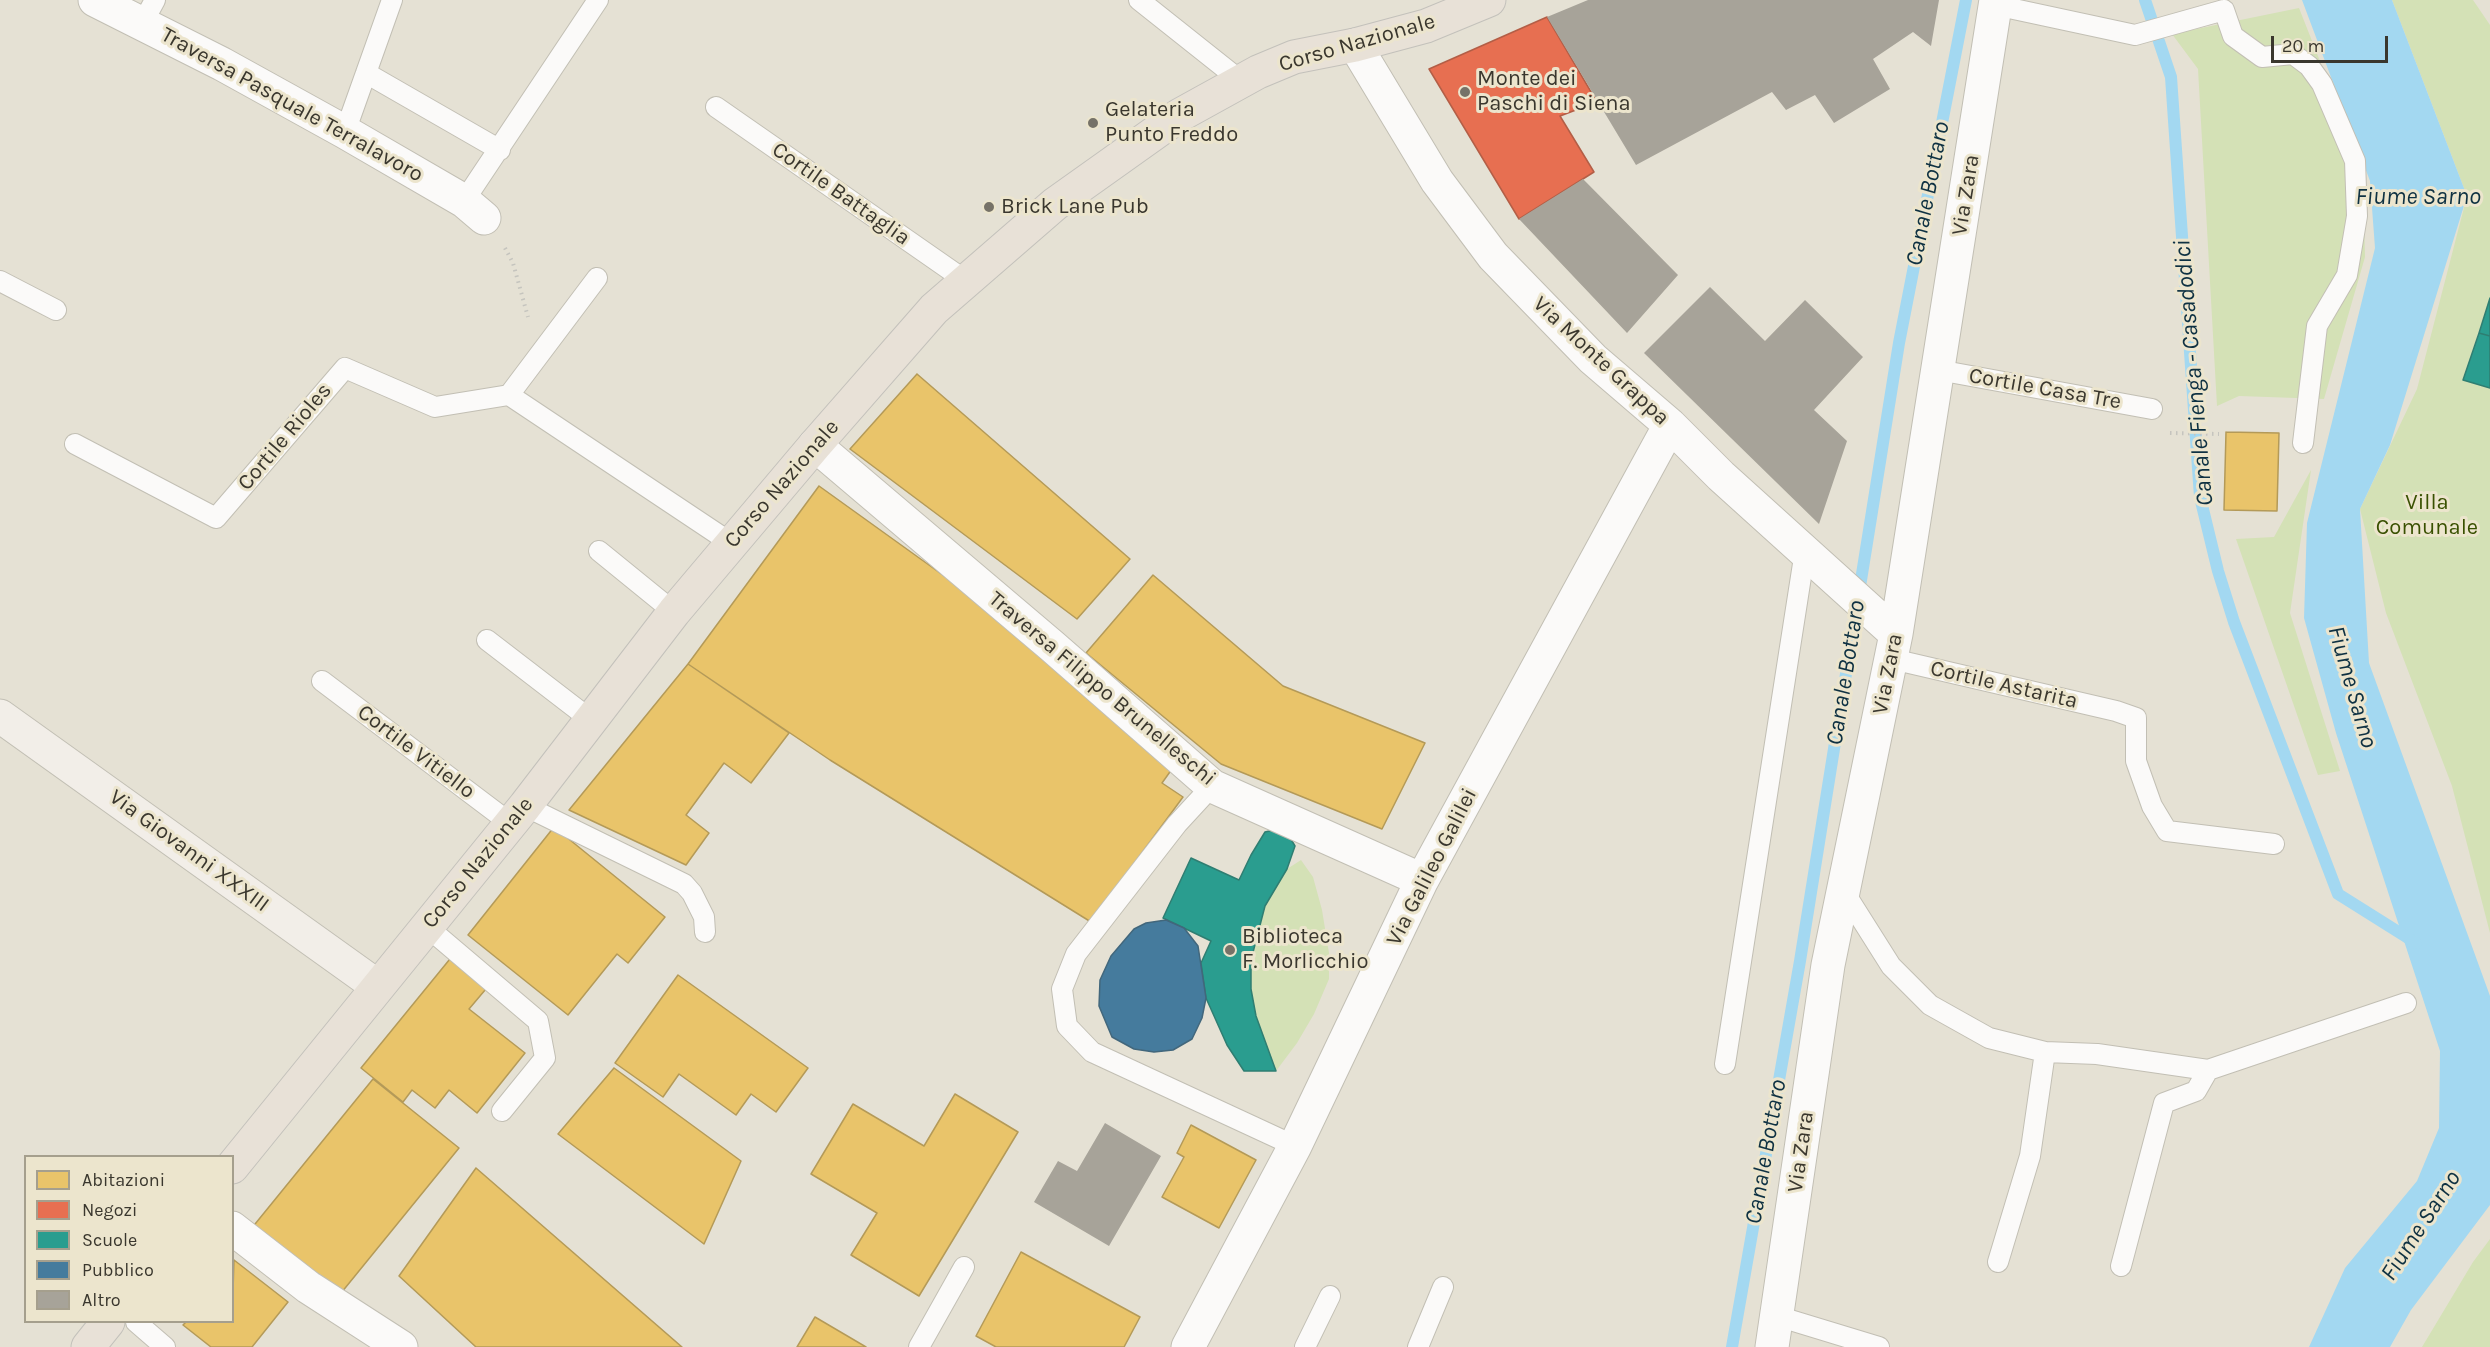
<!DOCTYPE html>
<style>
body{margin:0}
#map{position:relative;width:2490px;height:1347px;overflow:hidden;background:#e5e1d4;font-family:Karla,sans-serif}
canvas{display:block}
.legend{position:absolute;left:24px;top:1155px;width:210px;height:168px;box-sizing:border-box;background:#ece5cd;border:2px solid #a59f8d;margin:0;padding:8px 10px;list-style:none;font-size:18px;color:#3a372e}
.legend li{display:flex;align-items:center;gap:12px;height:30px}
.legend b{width:30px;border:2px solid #a59f8d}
.scale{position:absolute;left:2271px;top:36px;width:117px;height:27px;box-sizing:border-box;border:3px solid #3a372e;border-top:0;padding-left:8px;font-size:18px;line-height:21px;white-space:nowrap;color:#3a372e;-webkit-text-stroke:4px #ece5cd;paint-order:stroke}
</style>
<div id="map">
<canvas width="2490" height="1347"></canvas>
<ul class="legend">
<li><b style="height:16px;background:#e9c46a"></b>Abitazioni</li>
<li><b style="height:16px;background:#e76f51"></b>Negozi</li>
<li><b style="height:16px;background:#2a9d8f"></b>Scuole</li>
<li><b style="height:16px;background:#457b9d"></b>Pubblico</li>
<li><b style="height:16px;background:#a7a399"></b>Altro</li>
</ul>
<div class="scale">20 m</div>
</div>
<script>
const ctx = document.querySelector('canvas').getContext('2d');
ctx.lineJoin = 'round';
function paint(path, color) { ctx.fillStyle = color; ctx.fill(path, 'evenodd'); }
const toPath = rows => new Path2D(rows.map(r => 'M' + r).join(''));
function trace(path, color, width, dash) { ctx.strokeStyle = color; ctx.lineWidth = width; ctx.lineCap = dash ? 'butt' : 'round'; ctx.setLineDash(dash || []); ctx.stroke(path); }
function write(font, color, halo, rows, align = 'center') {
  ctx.font = font + ' Karla,sans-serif'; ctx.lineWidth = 6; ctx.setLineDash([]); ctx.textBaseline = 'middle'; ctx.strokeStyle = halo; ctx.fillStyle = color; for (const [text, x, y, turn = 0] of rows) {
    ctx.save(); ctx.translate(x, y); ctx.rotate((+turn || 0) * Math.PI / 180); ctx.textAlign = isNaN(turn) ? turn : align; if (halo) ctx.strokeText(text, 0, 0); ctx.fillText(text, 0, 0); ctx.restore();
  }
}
paint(toPath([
 [2392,0,2473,0,2490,25,2490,298,2463,379,2490,388,2490,933,2452,786,2386,613,2360,509,2417,389,2467,196],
 [2299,8,2363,170,2365,257,2324,399,2239,396,2217,406,2198,69,2172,34],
 [2311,470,2290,613,2340,771,2318,775,2236,539,2274,537],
 [1301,860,1313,877,1322,910,1329,953,1329,979,1314,1014,1297,1043,1276,1071,1256,1016,1251,989,1251,960,1265,906,1287,869],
 [2490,1239,2490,1347,2422,1347,2473,1262]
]), '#d4e1b6');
paint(toPath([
 [2302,0,2392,0,2467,196,2390,445,2360,509,2369,663,2490,996,2490,1205,2411,1310,2390,1347,2309,1347,2345,1268,2417,1181,2439,1128,2440,1051,2336,733,2304,618,2307,523,2375,248,2370,181]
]), '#a3d8f1');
const homes = toPath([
 [917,374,1130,559,1077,619,850,449,917,374],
 [2226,432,2279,433,2277,511,2224,510,2226,432],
 [819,486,1018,629,1172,769,1162,783,1183,797,1091,922,830,760,688,664,819,486],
 [1153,575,1283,686,1425,743,1382,829,1221,764,1086,653,1153,575],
 [688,664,789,733,751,783,724,763,686,815,709,833,686,865,569,810,688,664],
 [554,827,665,917,628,963,617,954,568,1015,468,935,554,827],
 [454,954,491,983,469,1009,525,1053,477,1113,449,1090,435,1108,412,1090,403,1102,361,1068,454,954],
 [678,975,808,1068,776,1112,751,1094,736,1115,679,1074,663,1097,615,1063,678,975],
 [614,1068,741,1161,704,1244,558,1134,614,1068],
 [373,1079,459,1148,337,1298,251,1229,373,1079],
 [955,1094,1018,1132,919,1296,851,1255,877,1213,811,1174,853,1104,924,1146,955,1094],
 [1191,1125,1256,1160,1219,1228,1162,1197,1184,1157,1177,1153,1191,1125],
 [476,1168,682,1347,476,1347,399,1276,476,1168],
 [1021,1252,1140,1317,1124,1347,996,1347,976,1336,1021,1252],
 [234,1260,288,1302,252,1347,211,1347,183,1325,186,1322,232,1322,234,1260],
 [815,1317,866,1347,797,1347,815,1317]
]);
paint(homes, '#e9c46a');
trace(homes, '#b49a58', 1.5);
const shops = toPath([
 [1547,17,1597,102,1560,116,1594,172,1519,219,1429,69,1547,17]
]);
paint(shops, '#e76f51');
trace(shops, '#b35e46', 1.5);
const schools = toPath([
 [2490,298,2490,336,2479,333,2490,298],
 [2479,333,2490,336,2490,388,2463,380,2479,333],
 [1278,829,1289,836,1295,846,1287,869,1265,906,1251,960,1251,989,1256,1016,1276,1071,1244,1071,1227,1045,1206,998,1201,963,1211,941,1163,918,1191,858,1239,880,1251,855,1265,832,1278,829]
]);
paint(schools, '#2a9d8f');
trace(schools, '#2f7e72', 1.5);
const public = toPath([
 [1166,920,1184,928,1198,946,1206,998,1202,1018,1192,1039,1173,1050,1154,1052,1134,1049,1112,1037,1099,1006,1100,980,1111,956,1134,929,1146,923,1166,920]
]);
paint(public, '#457b9d');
trace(public, '#42677c', 1.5);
trace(toPath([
 [2145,0,2171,77,2200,497,2218,571,2234,622,2338,894,2416,943],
 [1732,1347,1800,961,1899,343,1966,0]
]), '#a3d8f1', 12);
paint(toPath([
 [1588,0,1939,0,1931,46,1913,32,1873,59,1890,89,1834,123,1815,95,1786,110,1772,92,1636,165,1547,17],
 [1583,179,1678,275,1627,333,1519,219],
 [1710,287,1765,341,1805,300,1863,357,1814,410,1847,441,1819,524,1644,353],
 [1105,1123,1161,1156,1109,1246,1034,1202,1058,1161,1077,1171]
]), '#a7a399');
const lane = toPath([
 [1139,0,1241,81],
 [1995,5,2135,35,2224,10,2233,36,2262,57,2293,54,2309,66,2322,84,2355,161,2357,216,2347,275,2317,326,2303,443],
 [142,24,155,0],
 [366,73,500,150],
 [716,107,966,281],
 [345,132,392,0],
 [464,201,598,0],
 [597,278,509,395,731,543],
 [0,281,56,310],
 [1938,370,2152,409],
 [75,444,216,518,345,368,435,407,509,395],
 [599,551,674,612],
 [487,640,591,720],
 [1892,659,2116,711,2136,718,2136,761,2152,806,2167,831,2274,844],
 [322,681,510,823],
 [1212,786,1177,824,1076,954,1062,989,1067,1026,1092,1052,1295,1146],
 [525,806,684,884,692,893,704,917,705,932],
 [1843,890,1891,966,1930,1005,1989,1038,2045,1052,2097,1054,2208,1070,2406,1003],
 [426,926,538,1021,545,1058,502,1111],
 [1725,1064,1805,551],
 [1998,1262,2030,1156,2045,1052],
 [2121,1266,2164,1103,2196,1091,2208,1070],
 [1777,1316,1879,1347],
 [136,1322,165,1347],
 [919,1347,964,1267],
 [1305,1347,1330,1296],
 [1418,1347,1443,1287]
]);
const street = toPath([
 [95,0,222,64,345,132,464,201,484,218],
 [1355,45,1437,181,1493,256,1593,359,1670,425,1721,476,1896,634],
 [815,445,1052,646,1212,786,1422,880],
 [232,1228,308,1287,401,1347],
 [1188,1347,1295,1146,1422,880,1670,425],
 [1772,1347,1828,965,1896,634,1996,0]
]);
const secondary = toPath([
 [0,716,377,986]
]);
const primary = toPath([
 [232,1167,525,806,674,612,815,445,934,309,1055,204,1180,115,1258,72,1294,57,1355,45,1426,26,1489,0],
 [88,1347,108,1322]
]);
trace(lane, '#c2bfb4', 22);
trace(street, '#c2bfb4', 35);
trace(secondary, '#c2bfb4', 35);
trace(primary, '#c3c1bb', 35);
trace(toPath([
 [505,248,513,263,528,317],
 [2170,433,2219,434]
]), '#c5c4be', 4, [1.5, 4.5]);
trace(lane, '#fbfaf9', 20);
trace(street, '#fbfaf9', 33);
trace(secondary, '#f2eee8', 33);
trace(primary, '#e8e1d7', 33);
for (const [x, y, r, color] of [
 [1465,92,6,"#767268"],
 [1093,123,6,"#767268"],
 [989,207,6,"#767268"],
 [1230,950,6,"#767268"]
]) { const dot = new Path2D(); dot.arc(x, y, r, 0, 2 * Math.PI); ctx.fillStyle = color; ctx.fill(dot); trace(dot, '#ece5cd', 2); }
write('22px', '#3a372e', '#ece5cd', [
 ["Corso Nazionale",1357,43,-16],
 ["Traversa Pasquale Terralavoro",292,105,29],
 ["Cortile Battaglia",841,194,35],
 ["Via Zara",1966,195,-81],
 ["Via Monte Grappa",1601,361,43],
 ["Cortile Casa Tre",2045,389,10],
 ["Cortile Rioles",285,437,-50],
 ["Corso Nazionale",782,484,-49],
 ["Via Zara",1888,674,-79],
 ["Cortile Astarita",2004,685,13],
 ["Traversa Filippo Brunelleschi",1102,689,40],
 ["Cortile Vitiello",416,752,37],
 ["Via Giovanni XXXIII",189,851,36],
 ["Corso Nazionale",478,863,-51],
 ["Via Galileo Galilei",1432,867,-63],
 ["Via Zara",1801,1152,-82]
]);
write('22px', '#3a372e', '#ece5cd', [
 ["Monte dei",1477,79],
 ["Paschi di Siena",1477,104],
 ["Gelateria",1105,110],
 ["Punto Freddo",1105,135],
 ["Brick Lane Pub",1001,207],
 ["Biblioteca",1242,937],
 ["F. Morlicchio",1242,962]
], 'left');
write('22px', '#395001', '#ece5cd', [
 ["Villa",2427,503],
 ["Comunale",2427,528]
]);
write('italic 24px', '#0e3142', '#ece5cd', [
 ["Canale Bottaro",1928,194,-79],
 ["Fiume Sarno",2418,197],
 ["Canale Fienga - Casadodici",2194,373,-95],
 ["Canale Bottaro",1846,673,-81],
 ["Fiume Sarno",2352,687,74],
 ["Canale Bottaro",1766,1152,-80],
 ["Fiume Sarno",2421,1226,-57]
]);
</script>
